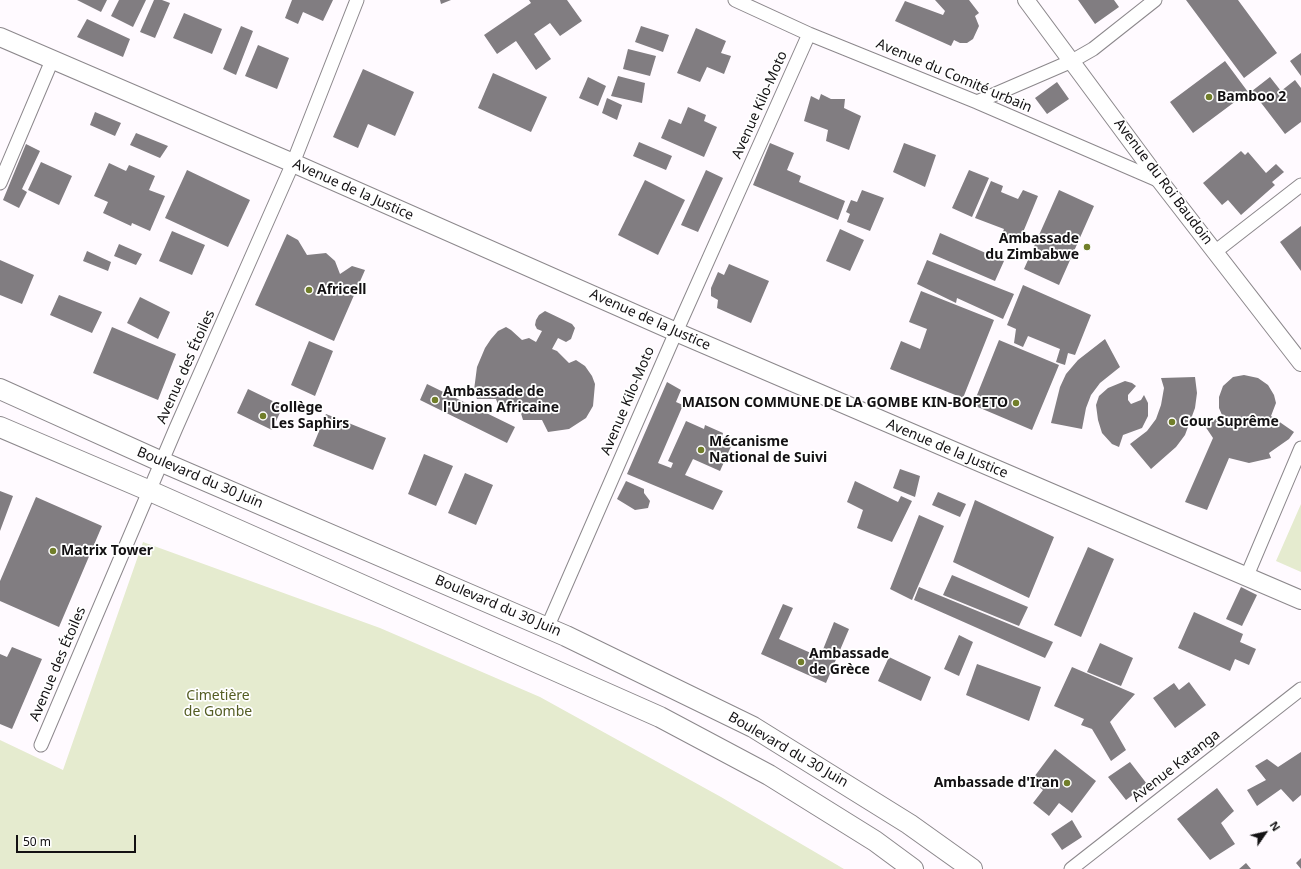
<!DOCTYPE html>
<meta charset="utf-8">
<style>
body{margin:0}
#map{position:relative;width:1301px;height:869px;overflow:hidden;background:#fffaff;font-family:"Noto Sans",sans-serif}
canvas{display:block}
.north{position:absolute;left:1245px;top:813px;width:40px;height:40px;-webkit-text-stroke:3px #fff;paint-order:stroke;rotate:56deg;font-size:11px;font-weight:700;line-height:16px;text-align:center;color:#131113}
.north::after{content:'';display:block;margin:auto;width:14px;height:18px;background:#131113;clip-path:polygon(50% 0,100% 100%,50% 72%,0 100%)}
.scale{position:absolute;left:16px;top:835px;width:120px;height:18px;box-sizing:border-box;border:2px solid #131113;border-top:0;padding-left:5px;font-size:12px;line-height:14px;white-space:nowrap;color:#131113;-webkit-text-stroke:3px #fff;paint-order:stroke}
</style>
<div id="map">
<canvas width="1301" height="869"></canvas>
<div class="north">N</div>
<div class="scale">50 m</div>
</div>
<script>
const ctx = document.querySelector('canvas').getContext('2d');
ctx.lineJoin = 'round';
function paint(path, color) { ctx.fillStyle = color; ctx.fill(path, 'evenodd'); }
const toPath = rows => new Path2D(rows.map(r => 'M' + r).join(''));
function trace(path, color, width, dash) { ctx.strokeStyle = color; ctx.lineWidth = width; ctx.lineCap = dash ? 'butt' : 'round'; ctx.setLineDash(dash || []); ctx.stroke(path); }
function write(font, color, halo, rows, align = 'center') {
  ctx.font = font + ' "Noto Sans",sans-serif'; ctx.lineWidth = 3.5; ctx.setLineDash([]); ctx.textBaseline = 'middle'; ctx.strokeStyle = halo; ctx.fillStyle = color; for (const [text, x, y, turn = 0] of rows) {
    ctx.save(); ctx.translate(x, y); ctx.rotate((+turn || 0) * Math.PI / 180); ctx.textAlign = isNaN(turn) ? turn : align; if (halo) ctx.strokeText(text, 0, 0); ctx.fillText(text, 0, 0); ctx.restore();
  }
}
paint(toPath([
 [1301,504,1301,572,1276,561],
 [143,542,380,628,540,697,721,797,844,869,0,869,0,740,63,770]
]), '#e5ebcf');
paint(toPath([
 [77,0,107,0,101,12],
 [119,0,146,0,133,27,111,16],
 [154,0,162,0,170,3,155,38,140,32],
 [292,0,333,0,323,21,303,12,298,24,285,18],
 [440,0,451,0,441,4],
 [529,0,567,0,582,21,560,36,550,23,534,34,551,59,536,70,516,41,497,54,484,35,531,3],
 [935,0,969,0,979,13,975,16,979,26,973,39,967,43,960,43,954,40,951,46,895,21,905,1,943,15,945,11],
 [1078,0,1114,0,1119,7,1095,24],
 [1186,0,1238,0,1277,53,1244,78],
 [184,13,222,29,212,54,173,38],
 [87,19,130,39,123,57,77,37],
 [241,26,253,31,236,75,223,69],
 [641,26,669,35,663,52,635,42],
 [696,28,726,41,721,53,731,56,724,74,707,67,700,82,677,73],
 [258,45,289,58,277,89,245,76],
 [628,49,656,56,650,76,623,69],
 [1301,53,1301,76,1290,61],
 [1225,61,1248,92,1193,133,1170,102],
 [363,69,414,92,395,136,368,124,358,148,333,137],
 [493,73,547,97,531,132,478,108],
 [618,76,645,83,642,103,611,96],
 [588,77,606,86,598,106,579,98],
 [1270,77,1281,91,1295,80,1301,88,1301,122,1285,134,1252,91],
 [1057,82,1069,99,1047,114,1035,98],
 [821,94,831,99,845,99,844,108,861,116,849,150,826,141,828,130,804,121,811,96,819,100],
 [607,98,622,105,617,120,602,113],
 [688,107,706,115,704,121,717,127,704,157,661,138,669,119,681,124],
 [95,112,121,123,115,136,90,125],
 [136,133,168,146,160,158,130,145],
 [639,142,672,156,666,170,633,156],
 [770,143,794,153,787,170,801,176,799,182,845,201,838,220,753,185],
 [904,143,936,155,925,187,893,172],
 [26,144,40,151,22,189,27,192,19,208,3,200],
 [1241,151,1245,155,1248,152,1266,173,1276,164,1284,172,1272,182,1275,185,1241,215,1228,200,1222,205,1203,183],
 [41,162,72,176,59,205,28,190],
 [109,163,126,171,129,165,155,176,149,190,165,196,150,231,132,223,131,226,103,213,108,202,94,196],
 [187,170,250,200,228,247,165,218],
 [706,170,723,178,698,232,681,225],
 [969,170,989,178,972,217,952,208],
 [645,180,685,200,658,255,618,235],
 [991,181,1003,186,1001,192,1018,199,1023,190,1038,196,1019,242,1001,237,1004,229,975,218],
 [862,190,884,198,870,231,847,222,850,214,846,212,851,200,857,202],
 [1059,190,1094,206,1059,285,1024,269],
 [1301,226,1301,271,1280,242],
 [840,229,864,240,850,271,826,261],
 [172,231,205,245,192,275,159,261],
 [940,233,1004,261,995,281,932,254],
 [287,234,298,240,307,255,326,253,335,261,340,274,352,266,365,270,334,341,255,305],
 [119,244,142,254,136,265,114,256],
 [87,251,111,262,108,271,83,261],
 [0,260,34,275,22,304,0,295],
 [927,260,1014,294,1003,319,957,298,956,303,917,284],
 [729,264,769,281,751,323,717,308,718,300,711,296,711,288,718,272,724,275],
 [1023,285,1091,315,1075,355,1068,353,1065,365,1056,362,1060,349,1028,336,1023,347,1014,343,1016,329,1007,325],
 [921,291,994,320,963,398,890,369,901,341,920,349,927,329,909,322],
 [59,295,102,312,92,333,50,315],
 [140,297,170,312,158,339,127,323],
 [545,311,572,324,575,328,571,339,566,342,558,338,552,349,557,351,569,363,576,360,585,366,592,376,595,384,593,406,586,418,569,429,548,432,542,420,523,420,520,410,500,410,496,399,477,399,474,390,477,367,485,348,491,339,498,331,506,327,511,330,522,340,529,338,536,342,542,331,537,329,535,325,536,320,539,315],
 [112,327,176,354,158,400,93,373],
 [1105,339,1120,367,1100,383,1091,395,1086,408,1082,429,1051,423,1060,387,1066,374,1078,360],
 [999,340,1059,365,1032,430,973,405],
 [309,341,333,351,315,396,291,385],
 [1244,375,1258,378,1268,385,1274,395,1276,403,1271,416,1294,432,1289,439,1269,453,1271,458,1249,463,1229,458,1207,510,1185,502,1213,438,1205,426,1222,415,1219,408,1219,397,1223,386,1233,377],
 [1195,377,1197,393,1195,408,1185,435,1176,447,1151,469,1130,444,1147,431,1156,419,1161,405,1164,388,1161,378],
 [1125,381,1132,383,1136,386,1128,395,1128,400,1131,404,1141,400,1144,395,1148,403,1148,416,1142,428,1123,435,1119,447,1112,444,1102,433,1098,420,1096,405,1099,396,1108,388],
 [667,382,681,390,676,402,683,405,658,463,671,468,673,463,668,461,686,421,704,429,705,425,723,433,722,437,733,442,720,471,693,459,685,475,723,491,713,510,627,474],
 [427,384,515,427,507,443,420,400],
 [248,389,283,406,272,430,237,413],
 [326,414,386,438,373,470,313,446],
 [424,454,453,466,436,506,408,494],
 [900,469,920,476,915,497,893,488],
 [465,473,493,485,476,525,448,513],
 [626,481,644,489,644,493,650,501,648,508,635,510,617,499],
 [855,481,898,502,901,496,912,501,892,542,857,528,863,510,847,502],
 [0,491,13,496,0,531],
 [938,492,966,504,960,517,932,505],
 [36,497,102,526,59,627,0,601,0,581],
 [975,500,1054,537,1029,598,953,562],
 [919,515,944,526,912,600,890,589],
 [1088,547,1114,559,1081,637,1054,625],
 [952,575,1028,607,1019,626,943,595],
 [919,587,1053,642,1045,658,914,600],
 [1241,587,1257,595,1242,626,1226,619],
 [783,604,793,608,779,639,820,657,834,622,849,629,826,683,761,654],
 [1194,612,1243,634,1240,642,1256,649,1249,665,1235,659,1230,671,1178,648],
 [959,635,973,642,959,676,944,669],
 [1100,643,1133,658,1121,686,1087,672],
 [12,647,42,659,12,729,0,724,0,654,7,657],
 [889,657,931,677,921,701,878,681],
 [977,664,1041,687,1029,721,966,695],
 [1072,667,1135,694,1110,722,1126,750,1111,761,1092,729,1081,725,1084,719,1054,706],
 [1189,682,1206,705,1175,728,1153,698,1174,683,1179,690],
 [1055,749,1096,781,1072,813,1059,803,1049,816,1033,803,1043,790,1031,781],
 [1301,752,1301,795,1293,802,1281,789,1257,806,1247,790,1266,780,1255,766,1267,759,1278,767],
 [1130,762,1147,784,1126,800,1108,777],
 [1217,788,1234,811,1221,823,1235,844,1210,860,1177,819],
 [1072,820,1082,837,1062,850,1051,834],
 [1301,858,1301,869,1296,863],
 [1246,863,1251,869,1239,869]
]), '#817d81');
const minor = toPath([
 [735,0,809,34,977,102,1160,181],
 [977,102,1072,61,1093,49,1155,0],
 [0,183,53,58],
 [1216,251,1301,185],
 [1246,578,1301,448],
 [547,628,676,332,809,34],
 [41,745,176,428,293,163,357,0],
 [1071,869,1301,689]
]);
const tertiary = toPath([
 [1026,0,1160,181,1301,363]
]);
const secondary = toPath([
 [0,37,293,163,676,332,1301,600]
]);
const primary = toPath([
 [0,389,162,462,566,636,753,727,909,824,972,869],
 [0,427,150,491,660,717,769,775,875,841,913,869]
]);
trace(minor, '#8c888c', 15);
trace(tertiary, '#8c888c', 18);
trace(secondary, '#8c888c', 20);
trace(primary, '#8c888c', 22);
trace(minor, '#fff', 13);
trace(tertiary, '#fff', 16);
trace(secondary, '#fff', 18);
trace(primary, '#fff', 20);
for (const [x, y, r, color] of [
 [1209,97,4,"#717e2a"],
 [1087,247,4,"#717e2a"],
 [309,290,4,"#717e2a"],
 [435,400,4,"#717e2a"],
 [1016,403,4,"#717e2a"],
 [263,416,4,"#717e2a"],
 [1172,422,4,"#717e2a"],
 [701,450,4,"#717e2a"],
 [53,551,4,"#717e2a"],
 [801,662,4,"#717e2a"],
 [1067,783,4,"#717e2a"]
]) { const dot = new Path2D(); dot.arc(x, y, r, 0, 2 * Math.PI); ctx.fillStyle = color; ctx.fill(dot); trace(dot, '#fff', 1.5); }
write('14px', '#131113', '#fff', [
 ["Avenue du Comité urbain",954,76,23],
 ["Avenue Kilo-Moto",760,105,-66],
 ["Avenue du Roi Baudoin",1163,182,53],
 ["Avenue de la Justice",353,190,24],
 ["Avenue de la Justice",650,320,24],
 ["Avenue des Étoiles",186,367,-66],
 ["Avenue Kilo-Moto",628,401,-67],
 ["Avenue de la Justice",947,449,23],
 ["Boulevard du 30 Juin",200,478,23],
 ["Boulevard du 30 Juin",498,606,23],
 ["Avenue des Étoiles",58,664,-67],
 ["Boulevard du 30 Juin",788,750,30],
 ["Avenue Katanga",1176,766,-38]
]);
write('bold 14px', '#131113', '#fff', [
 ["Bamboo 2",1217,97],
 ["Ambassade",1079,239,"right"],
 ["du Zimbabwe",1079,255,"right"],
 ["Africell",317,290],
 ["Ambassade de",443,392],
 ["l'Union Africaine",443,408],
 ["MAISON COMMUNE DE LA GOMBE KIN-BOPETO",1008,403,"right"],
 ["Collège",271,408],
 ["Les Saphirs",271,424],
 ["Cour Suprême",1180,422],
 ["Mécanisme",709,442],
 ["National de Suivi",709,458],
 ["Matrix Tower",61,551],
 ["Ambassade",809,654],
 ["de Grèce",809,670],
 ["Ambassade d'Iran",1059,783,"right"]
], 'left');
write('14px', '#545d23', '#fff', [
 ["Cimetière",218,696],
 ["de Gombe",218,712]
]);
</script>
